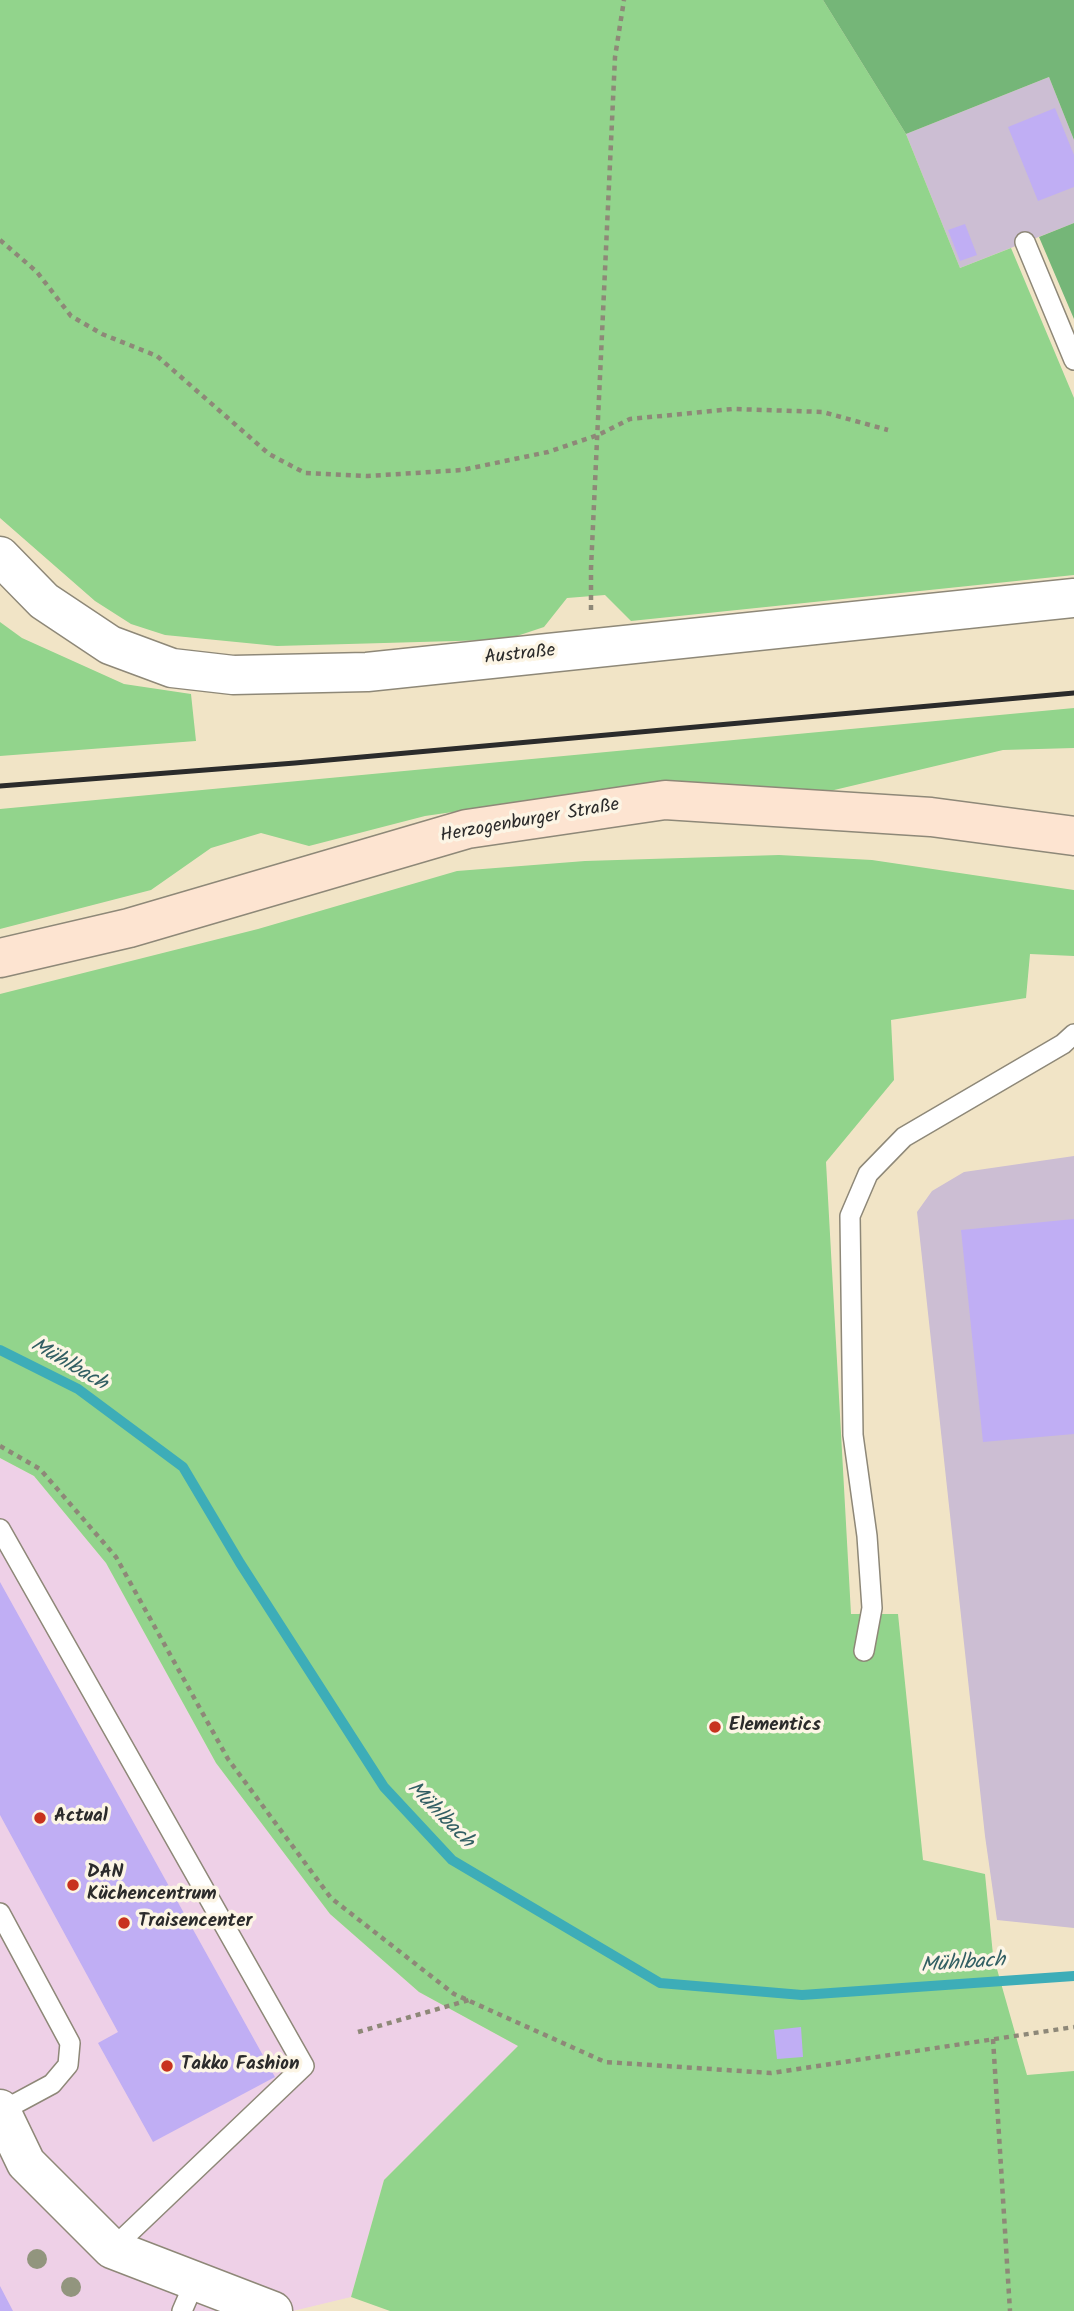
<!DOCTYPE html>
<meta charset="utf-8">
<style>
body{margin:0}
canvas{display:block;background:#f1e4c6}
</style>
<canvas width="1074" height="2311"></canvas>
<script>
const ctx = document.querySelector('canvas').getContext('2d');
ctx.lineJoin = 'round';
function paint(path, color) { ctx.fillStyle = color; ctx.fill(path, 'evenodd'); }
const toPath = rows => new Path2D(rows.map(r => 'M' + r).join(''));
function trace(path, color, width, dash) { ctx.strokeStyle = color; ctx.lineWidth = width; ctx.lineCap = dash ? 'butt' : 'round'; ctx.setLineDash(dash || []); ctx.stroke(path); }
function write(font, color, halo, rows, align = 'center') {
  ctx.font = font + ' Kalam,sans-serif'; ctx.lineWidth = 7; ctx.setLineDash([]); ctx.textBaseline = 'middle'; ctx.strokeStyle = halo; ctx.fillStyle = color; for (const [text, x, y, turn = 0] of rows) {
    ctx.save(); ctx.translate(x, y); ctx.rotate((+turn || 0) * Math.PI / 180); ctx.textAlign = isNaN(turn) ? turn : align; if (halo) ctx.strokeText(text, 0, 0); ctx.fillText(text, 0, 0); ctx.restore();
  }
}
paint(toPath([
 [0,1458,34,1476,106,1563,216,1763,330,1914,419,1992,518,2046,384,2180,351,2297,293,2311,0,2311]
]), '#eed0e7');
paint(toPath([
 [1049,77,1074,140,1074,223,960,268,906,134],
 [1074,1156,1074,1928,997,1920,985,1836,917,1212,932,1191,964,1172]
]), '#ccbed3');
paint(toPath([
 [0,0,823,0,906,134,960,268,1011,248,1074,398,1074,575,631,621,605,595,567,598,544,627,511,638,491,640,277,646,165,635,131,624,95,601,0,518],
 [0,622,22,638,124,684,191,694,196,741,0,756],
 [1074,708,1074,748,1003,750,830,791,721,789,571,795,425,816,309,846,261,833,211,848,151,890,0,929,0,809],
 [779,855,872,860,1074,890,1074,956,1030,954,1026,998,891,1020,894,1080,826,1162,851,1614,898,1614,923,1860,985,1874,993,1955,1027,2075,1074,2071,1074,2311,390,2311,351,2297,384,2180,518,2046,419,1992,330,1914,216,1763,106,1563,34,1476,0,1458,0,994,258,929,457,871,585,861]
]), '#92d48c');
paint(toPath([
 [823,0,1074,0,1074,140,1049,77,906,134],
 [1074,223,1074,319,1039,237]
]), '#75b678');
trace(toPath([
 [0,1350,78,1389,183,1467,240,1563,384,1787,452,1860,660,1983,802,1995,1074,1976]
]), '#3dadb8', 10);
paint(toPath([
 [1055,108,1074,155,1074,187,1038,201,1008,127],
 [965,224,977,255,960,261,948,230],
 [1074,1219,1074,1434,983,1442,961,1230],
 [0,1582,275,2077,153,2142,98,2043,118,2032,0,1815],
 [801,2027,803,2057,777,2059,774,2030],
 [0,2286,13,2311,0,2311]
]), '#c0aef4');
const lane = toPath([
 [1025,242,1074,360],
 [0,1529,304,2066,112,2249],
 [864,1651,872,1608,867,1536,853,1435,850,1216,868,1174,904,1137,1063,1044,1074,1034],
 [0,1913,70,2043,68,2065,52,2084,0,2112],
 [182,2311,195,2281]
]);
const street = toPath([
 [0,556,44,601,110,645,172,668,233,675,367,672,1074,598],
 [0,2109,26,2163,112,2249,273,2311]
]);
const secondary = toPath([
 [0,958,129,928,467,829,665,800,931,817,1074,836]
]);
trace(lane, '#8e8878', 22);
trace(street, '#8e8878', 41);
trace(secondary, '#8e8878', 41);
trace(toPath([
 [0,240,37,272,71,316,102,334,157,356,269,454,305,473,368,476,462,470,548,452,598,435,630,419,733,409,823,412,888,430],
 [591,610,591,568,615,57,624,0],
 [0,1446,40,1469,116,1557,228,1759,331,1898,454,1994,605,2062,771,2073,1074,2027],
 [358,2032,469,2000],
 [993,2039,1010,2311]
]), '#8e8878', 4.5, [5, 5]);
trace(lane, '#fff', 19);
trace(street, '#fff', 38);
trace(secondary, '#fde4d1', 38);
trace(toPath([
 [0,786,295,763,1074,693]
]), '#2b2b2b', 5);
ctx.fillStyle = '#92957e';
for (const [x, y] of [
 [37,2259],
 [71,2287]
]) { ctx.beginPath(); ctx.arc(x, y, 10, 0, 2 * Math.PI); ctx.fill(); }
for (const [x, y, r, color] of [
 [715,1727,7,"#c8321e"],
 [40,1818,7,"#c8321e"],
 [73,1885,7,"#c8321e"],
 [124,1923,7,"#c8321e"],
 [167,2066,7,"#c8321e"]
]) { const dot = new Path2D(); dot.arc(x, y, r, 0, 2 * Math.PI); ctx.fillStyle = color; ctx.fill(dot); trace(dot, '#fcf5e5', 2.5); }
write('19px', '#2b2b2b', '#fcf5e5', [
 ["Austraße",520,656,-6],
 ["Herzogenburger Straße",530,822,-10]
]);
write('bold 19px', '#2b2b2b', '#fcf5e5', [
 ["Elementics",729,1727],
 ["Actual",54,1818],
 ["DAN",87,1874],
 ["Küchencentrum",87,1896],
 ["Traisencenter",138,1923],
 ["Takko Fashion",181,2066]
], 'left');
write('italic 21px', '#325f63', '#fcf5e5', [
 ["Mühlbach",68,1366,30],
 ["Mühlbach",439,1816,45],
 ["Mühlbach",963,1965,-4]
]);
</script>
